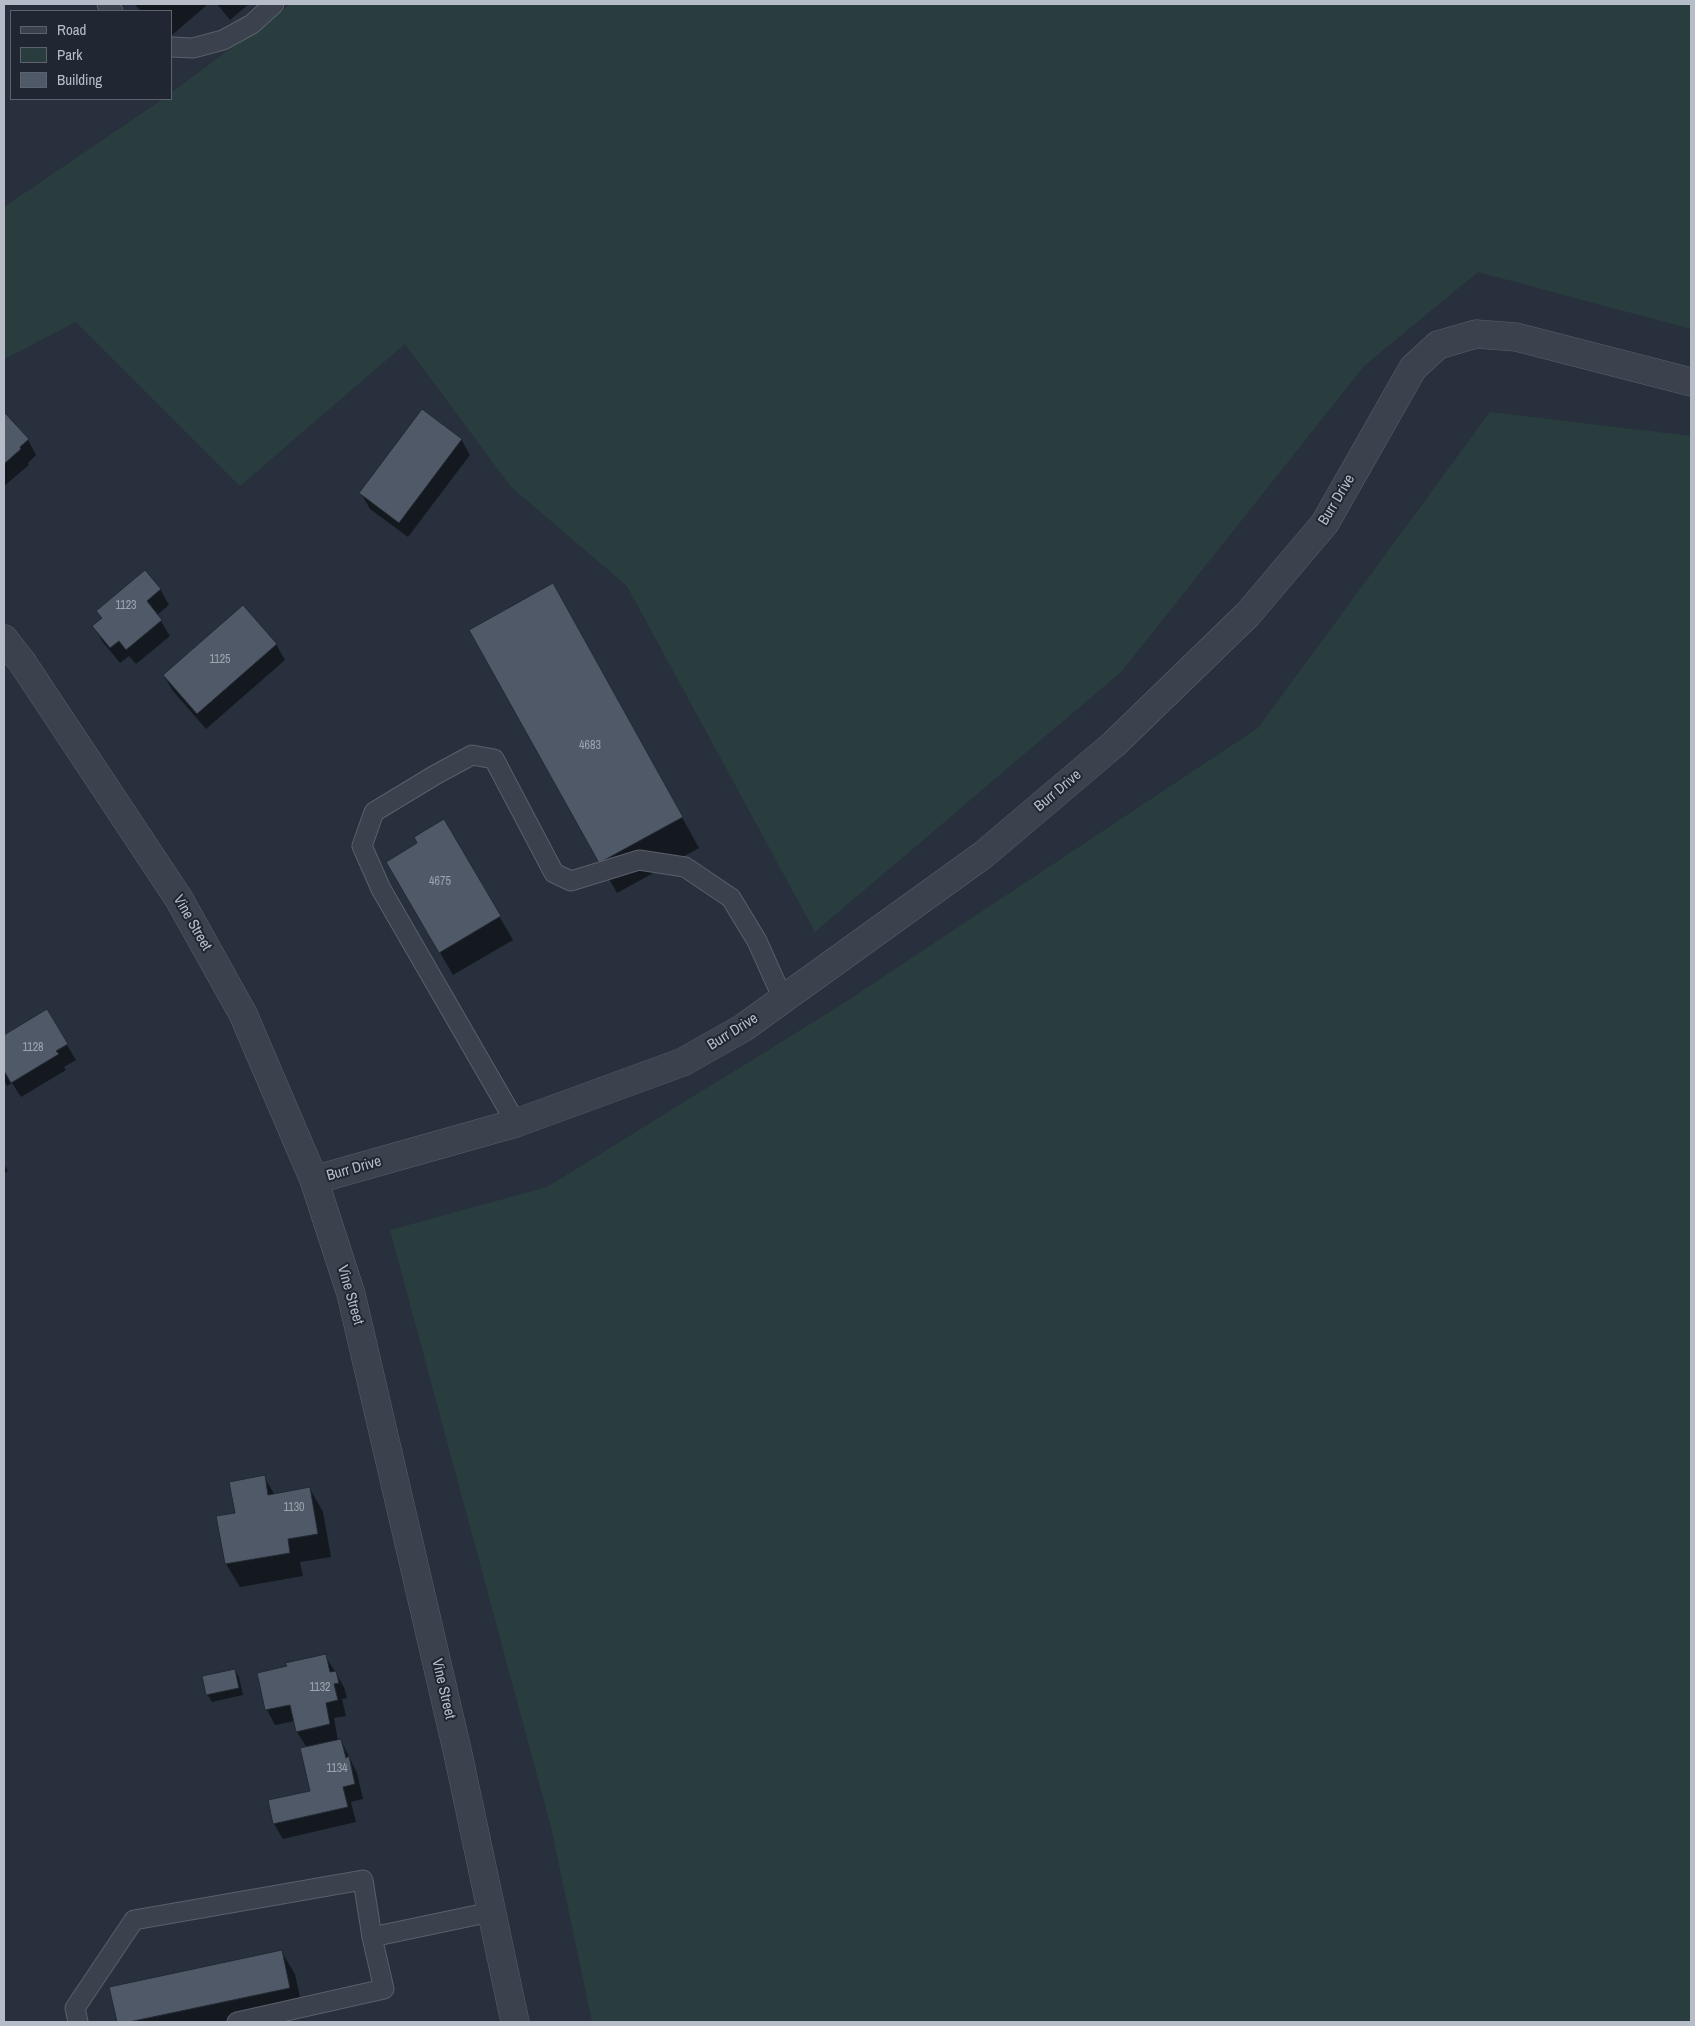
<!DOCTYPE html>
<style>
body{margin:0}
#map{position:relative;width:1695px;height:2026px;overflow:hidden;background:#27303c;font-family:"Archivo Narrow",sans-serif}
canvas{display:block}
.frame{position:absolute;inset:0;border:5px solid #b7bdc8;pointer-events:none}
.legend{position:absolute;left:10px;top:10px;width:162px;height:90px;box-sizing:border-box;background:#202732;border:1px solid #5c636e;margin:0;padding:6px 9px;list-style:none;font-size:15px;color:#b7bdc8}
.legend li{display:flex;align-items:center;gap:10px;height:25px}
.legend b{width:25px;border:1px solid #5c636e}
</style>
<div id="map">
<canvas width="1695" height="2026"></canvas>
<div class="frame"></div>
<ul class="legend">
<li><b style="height:6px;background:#3b424d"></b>Road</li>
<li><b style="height:14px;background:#2a3d3e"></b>Park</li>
<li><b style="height:14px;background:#505967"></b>Building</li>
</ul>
</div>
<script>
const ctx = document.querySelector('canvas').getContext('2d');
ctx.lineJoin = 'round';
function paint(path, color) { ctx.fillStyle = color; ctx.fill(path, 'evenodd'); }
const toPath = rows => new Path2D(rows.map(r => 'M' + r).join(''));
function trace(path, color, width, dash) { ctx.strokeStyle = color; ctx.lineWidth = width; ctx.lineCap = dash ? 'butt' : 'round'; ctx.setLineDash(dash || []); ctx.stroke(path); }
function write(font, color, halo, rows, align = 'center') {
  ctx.font = font + ' "Archivo Narrow",sans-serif'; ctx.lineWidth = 4; ctx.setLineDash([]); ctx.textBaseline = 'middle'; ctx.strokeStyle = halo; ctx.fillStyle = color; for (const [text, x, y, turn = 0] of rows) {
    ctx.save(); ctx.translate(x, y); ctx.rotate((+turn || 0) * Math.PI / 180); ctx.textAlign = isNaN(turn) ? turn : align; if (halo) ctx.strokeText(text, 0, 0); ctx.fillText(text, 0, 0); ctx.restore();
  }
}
paint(toPath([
 [290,4,1691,4,1691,329,1478,272,1364,366,1122,671,815,932,627,586,511,487,405,344,240,486,76,322,4,359,4,207,163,99,171,99,171,93],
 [1490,412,1691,436,1691,2022,592,2022,551,1827,390,1230,547,1187,841,1005,1258,728]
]), '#2a3d3e');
paint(toPath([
 [134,4,208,4,171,36,171,11,141,11],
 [217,4,249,4,230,20],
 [4,414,28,440,36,455,28,463,29,465,4,486],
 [461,439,470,455,408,537,370,509,361,493],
 [160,589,169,605,157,615,170,636,136,664,129,656,120,663,102,641,94,626,102,619,97,611],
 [570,615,699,848,617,893,600,863],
 [276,644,285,660,206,729,173,691,164,676],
 [444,821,513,940,453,975,388,863,419,844],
 [46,1010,76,1060,64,1067,66,1070,21,1097,12,1083,7,1086,4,1081,4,1036],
 [4,1164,8,1171,4,1173],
 [264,1477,275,1495,310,1489,323,1512,331,1557,300,1562,303,1576,240,1587,226,1564,218,1517,236,1514],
 [325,1655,344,1687,347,1698,342,1699,346,1716,334,1718,338,1741,341,1740,357,1773,363,1799,351,1802,356,1822,283,1839,274,1824,269,1801,311,1792,307,1748,297,1732,295,1721,275,1725,267,1710,259,1674],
 [235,1670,239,1677,243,1695,212,1702,207,1694],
 [281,1951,295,1974,303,2011,249,2022,118,2022,110,1987]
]), '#0007');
const building = toPath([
 [422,409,462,439,399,523,359,493,422,409],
 [4,412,29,439,20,447,21,449,4,464,4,412],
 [145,570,161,589,147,601,162,620,126,650,119,641,110,648,92,626,102,618,96,611,145,570],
 [553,583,683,817,599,863,469,630,553,583],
 [243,605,277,644,197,714,163,675,243,605],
 [444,819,501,916,439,953,386,862,417,843,414,837,444,819],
 [47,1009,68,1044,56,1051,59,1054,11,1083,4,1071,4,1035,47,1009],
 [265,1475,268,1495,310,1487,318,1534,288,1539,290,1553,225,1564,216,1516,235,1513,229,1482,265,1475],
 [326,1654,330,1672,336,1671,339,1683,334,1684,338,1700,326,1703,330,1724,296,1732,290,1705,265,1710,257,1673,287,1666,285,1663,326,1654],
 [235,1669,239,1688,206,1695,202,1676,235,1669],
 [341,1739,346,1758,349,1756,355,1784,343,1787,348,1807,273,1824,268,1800,310,1791,300,1748,341,1739],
 [282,1950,290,1988,129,2022,117,2022,109,1987,282,1950]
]);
paint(building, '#505967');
trace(building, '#222934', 1);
const service = toPath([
 [107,4,113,11],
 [171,47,193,48,223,40,252,24,274,4],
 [516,1123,381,889,362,846,374,812,435,775,472,755,494,759,554,873,571,881,639,860,685,867,731,898,757,941,783,999],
 [372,1937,491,1912],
 [78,2022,75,2008,134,1920,363,1880,372,1937,384,1989,237,2022]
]);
const minor = toPath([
 [314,1180,516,1123,683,1062,743,1028,983,855,1114,744,1248,614,1325,523,1413,368,1438,345,1476,334,1516,337,1691,382]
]);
const tertiary = toPath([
 [4,639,22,662,179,899,243,1014,314,1180,351,1294,458,1754,515,2022]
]);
trace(service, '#59606b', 21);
trace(minor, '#59606b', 29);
trace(tertiary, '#59606b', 29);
trace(service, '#3b424d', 19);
trace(minor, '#3b424d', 28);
trace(tertiary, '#3b424d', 28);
write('12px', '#9da4b0', null, [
 ["1123",126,606],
 ["1125",220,660],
 ["4683",590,746],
 ["4675",440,882],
 ["1128",33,1048],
 ["1130",294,1508],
 ["1132",320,1688],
 ["1134",337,1769]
]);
write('15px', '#b7bdc8', '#202732', [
 ["Burr Drive",1337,500,-59],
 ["Burr Drive",1058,791,-40],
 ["Vine Street",192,923,60],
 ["Burr Drive",733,1032,-32],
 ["Burr Drive",354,1169,-16],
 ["Vine Street",350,1295,74],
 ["Vine Street",443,1689,77]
]);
</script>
